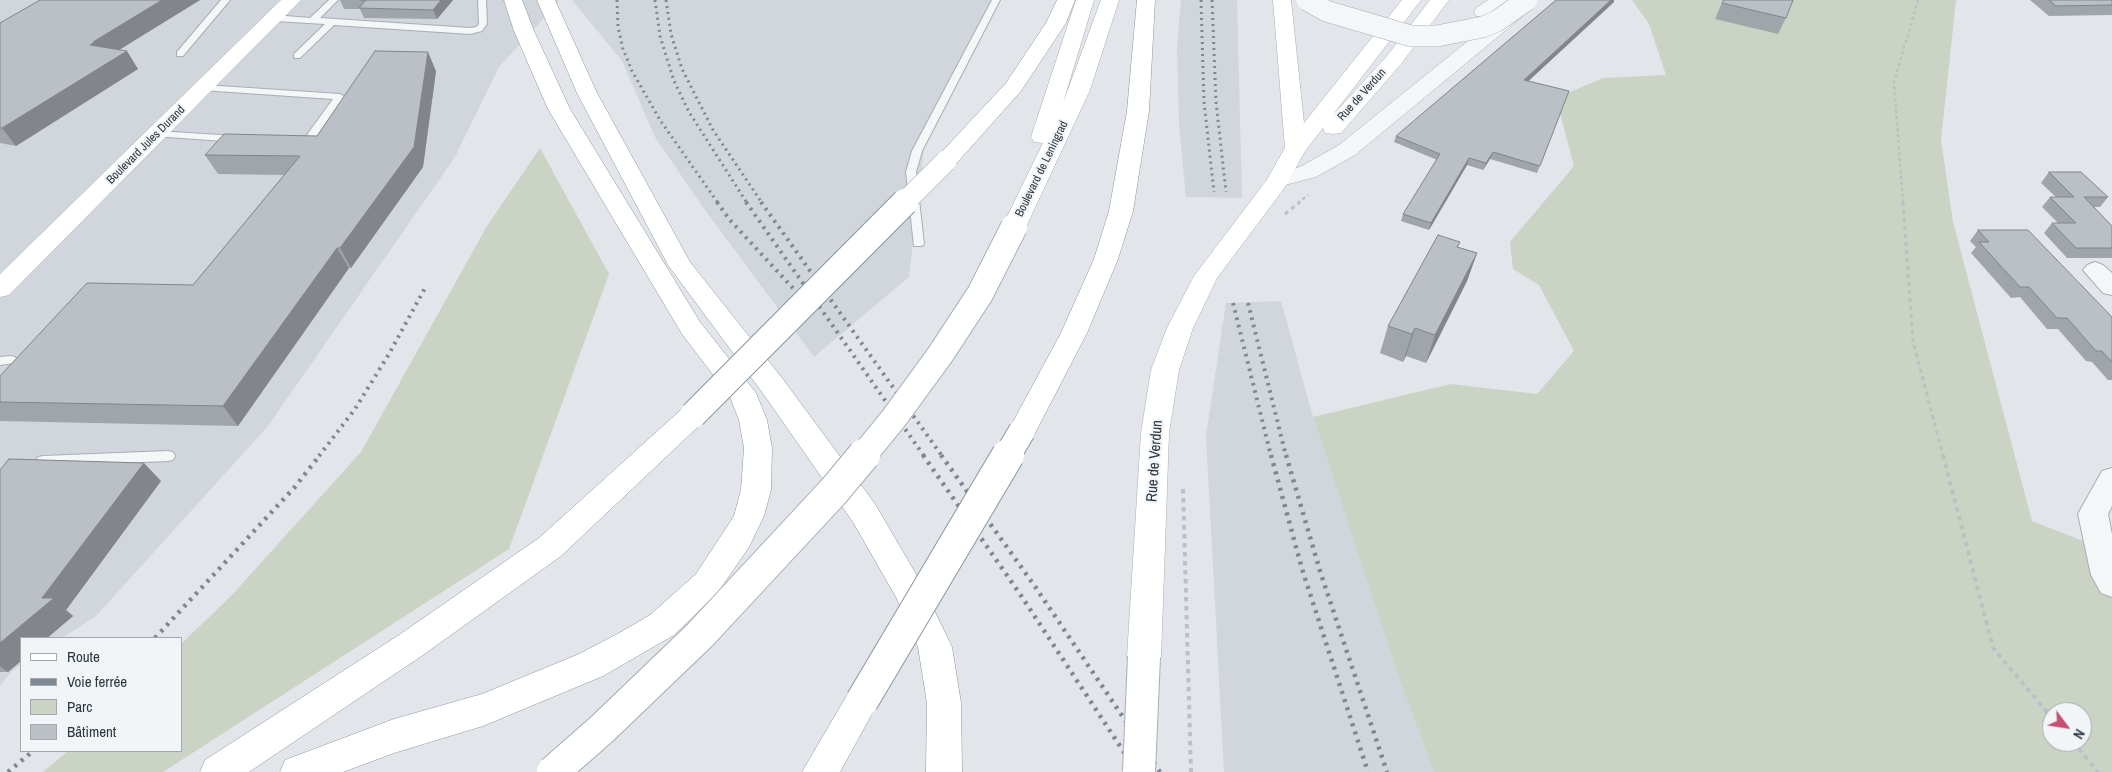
<!DOCTYPE html>
<meta charset="utf-8">
<style>
body{margin:0}
#map{position:relative;width:2112px;height:772px;overflow:hidden;background:#e2e6ea;font-family:"Archivo Narrow",sans-serif}
canvas{display:block}
.legend{position:absolute;left:20px;top:637px;width:162px;height:115px;box-sizing:border-box;background:#f2f5f7;border:1px solid #a2a9ae;margin:0;padding:6px 9px;list-style:none;font-size:15px;color:#2b3641}
.legend li{display:flex;align-items:center;gap:10px;height:25px}
.legend b{width:25px;border:1px solid #a2a9ae}
.north{position:absolute;left:2042px;top:702px;width:50px;height:50px;box-sizing:border-box;background:#f2f5f7;border:1px solid #a2a9ae;border-radius:50%;rotate:121deg;font-size:14px;font-weight:700;line-height:20px;text-align:center;color:#2b3641}
.north::after{content:'';display:block;margin:auto;width:18px;height:22px;background:#c65074;clip-path:polygon(50% 0,100% 100%,50% 72%,0 100%)}
</style>
<div id="map">
<canvas width="2112" height="772"></canvas>
<ul class="legend">
<li><b style="height:6px;background:#fff"></b>Route</li>
<li><b style="height:6px;background:#7d8892"></b>Voie ferrée</li>
<li><b style="height:14px;background:#cad3c4"></b>Parc</li>
<li><b style="height:14px;background:#bac0c6"></b>Bâtiment</li>
</ul>
<div class="north">N</div>
</div>
<script>
const ctx = document.querySelector('canvas').getContext('2d');
ctx.lineJoin = 'round';
function paint(path, color) { ctx.fillStyle = color; ctx.fill(path, 'evenodd'); }
const toPath = rows => new Path2D(rows.map(r => 'M' + r).join(''));
function trace(path, color, width, dash) { ctx.strokeStyle = color; ctx.lineWidth = width; ctx.lineCap = dash ? 'butt' : 'round'; ctx.setLineDash(dash || []); ctx.stroke(path); }
function write(font, color, halo, rows, align = 'center') {
  ctx.font = font + ' "Archivo Narrow",sans-serif'; ctx.lineWidth = 4.5; ctx.setLineDash([]); ctx.textBaseline = 'middle'; ctx.strokeStyle = halo; ctx.fillStyle = color; for (const [text, x, y, turn = 0] of rows) {
    ctx.save(); ctx.translate(x, y); ctx.rotate((+turn || 0) * Math.PI / 180); ctx.textAlign = isNaN(turn) ? turn : align; if (halo) ctx.strokeText(text, 0, 0); ctx.fillText(text, 0, 0); ctx.restore();
  }
}
paint(toPath([
 [0,0,558,0,558,3,499,67,455,157,268,426,96,616,62,638,21,638,21,665,12,671,0,686],
 [572,0,997,0,924,149,909,277,814,357,702,206,655,137,622,61],
 [1181,0,1237,0,1242,198,1186,197,1179,125,1177,47],
 [1281,301,1313,417,1399,678,1434,772,1224,772,1206,436,1226,303]
]), '#d0d6db');
paint(toPath([
 [1632,0,1956,0,1941,140,1953,222,2032,521,2088,543,2112,583,2112,772,1434,772,1399,678,1313,417,1451,384,1537,394,1574,351,1539,285,1513,269,1510,242,1574,166,1556,98,1603,78,1666,75,1649,24],
 [2052,712,2082,712,2082,742,2052,742],
 [540,148,609,274,509,549,163,772,43,772,68,751,181,751,181,644,231,596,361,452,487,226]
]), '#cad3c4');
const service = toPath([
 [221,0,230,0,183,56,177,56,177,52,221,0],
 [329,0,338,0,320,18,470,28,476,27,479,24,478,0,486,0,487,24,482,31,470,34,334,25,300,58,294,58,294,54,325,24,274,21,270,18,274,15,310,18,329,0],
 [992,0,1000,0,922,151,916,172,924,244,922,246,914,246,906,172,912,151,992,0],
 [204,85,340,94,345,97,311,144,300,145,296,144,296,140,304,139,333,99,201,90,201,86,204,85],
 [156,131,238,136,243,139,238,142,153,136,151,134,156,131],
 [11,356,15,357,17,360,15,363,0,365,0,357,11,356],
 [168,451,173,452,175,456,173,460,168,461,43,466,38,465,36,461,38,457,43,456,168,451]
]);
const minor = toPath([
 [2095,262,2103,265,2112,273,2112,295,2103,293,2083,270,2087,265,2095,262],
 [2112,468,2112,506,2108,514,2112,534,2112,597,2101,593,2091,575,2078,514,2102,471,2112,468]
]);
const tertiary = toPath([
 [1488,0,1510,0,1490,16,1476,16,1474,12,1476,8,1488,0],
 [1516,6,1523,8,1525,12,1523,16,1355,155,1316,177,1281,186,1273,184,1270,179,1273,174,1300,167,1339,145,1509,8,1516,6]
]);
const secondary = toPath([
 [281,0,301,0,9,295,0,297,0,274,281,0],
 [1273,0,1291,0,1304,123,1402,0,1421,0,1332,116,1387,56,1430,0,1449,0,1401,64,1341,133,1333,134,1325,133,1323,128,1305,151,1285,187,1217,278,1193,328,1179,370,1169,433,1161,657,1156,668,1144,672,1132,668,1127,657,1141,433,1151,370,1167,328,1194,276,1266,181,1285,148,1273,0]
]);
const primary = toPath([
 [1076,0,1094,0,1063,103,1101,0,1119,0,1090,90,1026,227,1022,232,1014,234,1006,232,1002,227,1043,143,1034,142,1031,137,1076,0]
]);
const trunk = toPath([
 [504,0,522,0,534,31,570,109,700,322,756,393,767,420,772,448,771,490,764,516,749,547,718,592,674,635,603,676,483,726,394,753,343,772,280,772,285,760,394,719,482,694,579,654,621,632,650,615,696,574,734,516,741,490,744,448,739,420,730,397,682,334,548,109,514,31,504,0],
 [537,0,555,0,597,93,690,262,782,378,875,504,920,581,952,647,961,703,962,772,926,772,927,703,918,647,896,597,853,522,762,392,668,265,577,93,537,0],
 [1057,0,1075,0,1066,23,1021,91,954,166,946,168,938,166,935,161,938,156,1006,83,1046,23,1057,0],
 [1137,0,1155,0,1149,111,1133,211,1118,259,1087,333,1032,439,1022,442,1012,439,1008,431,1061,333,1094,259,1109,211,1127,111,1137,0],
 [693,405,703,408,707,415,703,422,561,556,423,655,249,772,200,772,205,760,399,635,539,538,683,408,693,405],
 [862,685,874,690,879,701,840,772,802,772,850,690,862,685]
]);
trace(service, '#a7aeb4', 2);
trace(minor, '#a7aeb4', 2);
trace(tertiary, '#a7aeb4', 1);
trace(secondary, '#a7aeb4', 1);
trace(primary, '#a2acb5', 1);
trace(trunk, '#8a969f', 1);
trace(toPath([
 [1298,203,1308,195],
 [1903,203,1894,82,1918,0]
]), '#bcc0c5', 2.5, [3, 3]);
trace(toPath([
 [1903,202,1913,341,1943,456],
 [1285,214,1300,202]
]), '#bcc0c5', 3, [4, 4]);
trace(toPath([
 [1943,455,1993,648,2052,718],
 [1183,489,1191,772],
 [2073,742,2098,772]
]), '#bcc0c5', 4, [4.5, 4.5]);
paint(service, '#f5f6f8');
paint(minor, '#f5f6f8');
paint(tertiary, '#f5f6f8');
paint(secondary, '#fff');
paint(primary, '#fff');
paint(trunk, '#fff');
trace(toPath([
 [617,0,618,27,623,49,632,71,660,120,718,203],
 [655,0,660,36,674,81,689,112,747,203],
 [666,0,671,34,682,69,713,130,762,203],
 [1201,0,1204,102,1214,192],
 [1212,0,1216,102,1226,192]
]), '#7d8892', 3, [2, 4]);
trace(toPath([
 [717,202,729,219,816,313],
 [746,202,924,456],
 [761,202,942,456],
 [1233,303,1271,456],
 [1248,303,1286,456],
 [319,456,355,409,389,354,425,288]
]), '#7d8892', 4, [2.5, 5]);
trace(toPath([
 [923,455,1020,594,1137,772],
 [941,455,1034,585,1160,772],
 [1271,455,1302,569,1368,772],
 [1286,455,1320,571,1387,772],
 [155,638,294,488,320,455],
 [8,772,33,751]
]), '#7d8892', 4.5, [3, 5.5]);
const tertiaryBridge = toPath([
 [1307,0,1326,11,1411,36,1437,36,1483,27,1497,21,1527,0]
]);
const secondaryBridge = toPath([
 [1139,772,1144,657]
]);
const primaryBridgeFar1 = toPath([
 [863,456,894,418,940,355,980,294,1014,227]
]);
const primaryBridge = toPath([
 [553,772,602,729,700,635,833,492,864,455]
]);
const trunkBridgeFar2 = toPath([
 [904,203,946,161]
]);
const trunkBridgeFar1 = toPath([
 [693,415,905,202],
 [1007,456,1022,431]
]);
const trunkBridge = toPath([
 [862,701,1008,455]
]);
trace(tertiaryBridge, '#a7aeb4', 22, []);
trace(secondaryBridge, '#a7aeb4', 34, []);
trace(primaryBridgeFar1, '#a2acb5', 28, []);
trace(primaryBridge, '#a2acb5', 34, []);
trace(trunkBridgeFar2, '#8a969f', 22, []);
trace(trunkBridgeFar1, '#8a969f', 28, []);
trace(trunkBridge, '#8a969f', 34, []);
trace(tertiaryBridge, '#f5f6f8', 21);
trace(secondaryBridge, '#fff', 32);
trace(primaryBridgeFar1, '#fff', 26);
trace(primaryBridge, '#fff', 32);
trace(trunkBridgeFar2, '#fff', 21);
trace(trunkBridgeFar1, '#fff', 26);
trace(trunkBridge, '#fff', 32);
paint(toPath([
 [200,0,119,50,138,69,16,146,0,143,0,23],
 [340,0,453,0,437,19,364,18,360,9,344,9],
 [1556,0,1614,0,1614,2,1528,81,1569,91,1537,173,1490,159,1483,170,1467,165,1429,230,1401,221,1403,214,1437,160,1394,142,1396,136],
 [1723,0,1786,18,1778,34,1715,19],
 [2030,0,2112,0,2112,15,2049,16],
 [436,71,423,167,351,268,349,268,238,426,0,421,0,376,193,285,284,175,218,174,205,155,317,136],
 [2049,172,2108,197,2100,207,2094,207,2112,226,2112,258,2067,258,2044,233,2052,223,2058,223,2042,207,2050,197,2056,197,2041,183],
 [1978,230,2112,317,2112,380,2108,380,2092,362,2086,361,2058,329,2047,329,2020,297,2011,298,1971,253,1976,247,1970,241],
 [1460,242,1458,247,1477,253,1467,281,1426,363,1406,356,1403,362,1380,353,1388,326],
 [0,470,161,481,66,610,73,616,8,672,0,672]
]), '#a0a5aa');
paint(toPath([
 [162,0,200,0,106,58,90,45,93,42],
 [441,0,453,0,437,19,433,10],
 [1611,0,1614,0,1614,2,1522,87,1524,80],
 [127,51,138,69,16,146,2,128],
 [428,52,436,71,423,167,351,268,340,248],
 [1493,152,1490,159,1483,170,1486,163],
 [1469,158,1467,165,1429,230,1431,223],
 [337,248,349,268,238,426,223,406],
 [1477,253,1467,281,1426,363,1435,335],
 [1415,328,1406,356,1403,362,1412,334],
 [144,463,161,481,66,610,73,616,47,638,21,638,21,661,8,672,0,666,0,643]
]), '#82868b');
const building = toPath([
 [40,0,162,0,93,42,95,42,90,45,127,51,2,128,0,128,0,23,40,0],
 [361,0,441,0,433,10,359,8,366,0,361,0],
 [1556,0,1611,0,1524,80,1569,91,1540,166,1493,152,1486,163,1469,158,1431,223,1403,214,1440,154,1396,136,1556,0],
 [1724,0,1793,0,1786,18,1722,3,1724,0],
 [2049,0,2112,0,2112,5,2056,6,2049,0],
 [375,51,428,52,414,147,340,248,337,248,223,406,0,402,0,376,87,283,193,285,300,156,205,155,224,134,317,136,375,51],
 [2049,172,2081,172,2108,197,2084,197,2112,226,2112,248,2076,248,2052,223,2076,223,2050,197,2074,197,2049,172],
 [1978,230,2028,230,2112,317,2112,362,2102,351,2096,351,2067,318,2057,318,2029,287,2020,287,1979,242,1989,242,1978,230],
 [1438,235,1460,242,1457,247,1477,253,1435,335,1415,328,1412,334,1388,326,1438,235],
 [9,459,144,463,42,598,54,598,0,643,0,470,9,459]
]);
paint(building, '#bac0c6');
trace(building, '#82868b', 1);
write('12px', '#2b3641', '#f2f5f7', [
 ["Rue de Verdun",1362,95,-48],
 ["Boulevard Jules Durand",146,145,-45],
 ["Boulevard de Leningrad",1042,169,-64]
]);
write('15px', '#2b3641', '#f2f5f7', [
 ["Rue de Verdun",1155,461,-86]
]);
</script>
